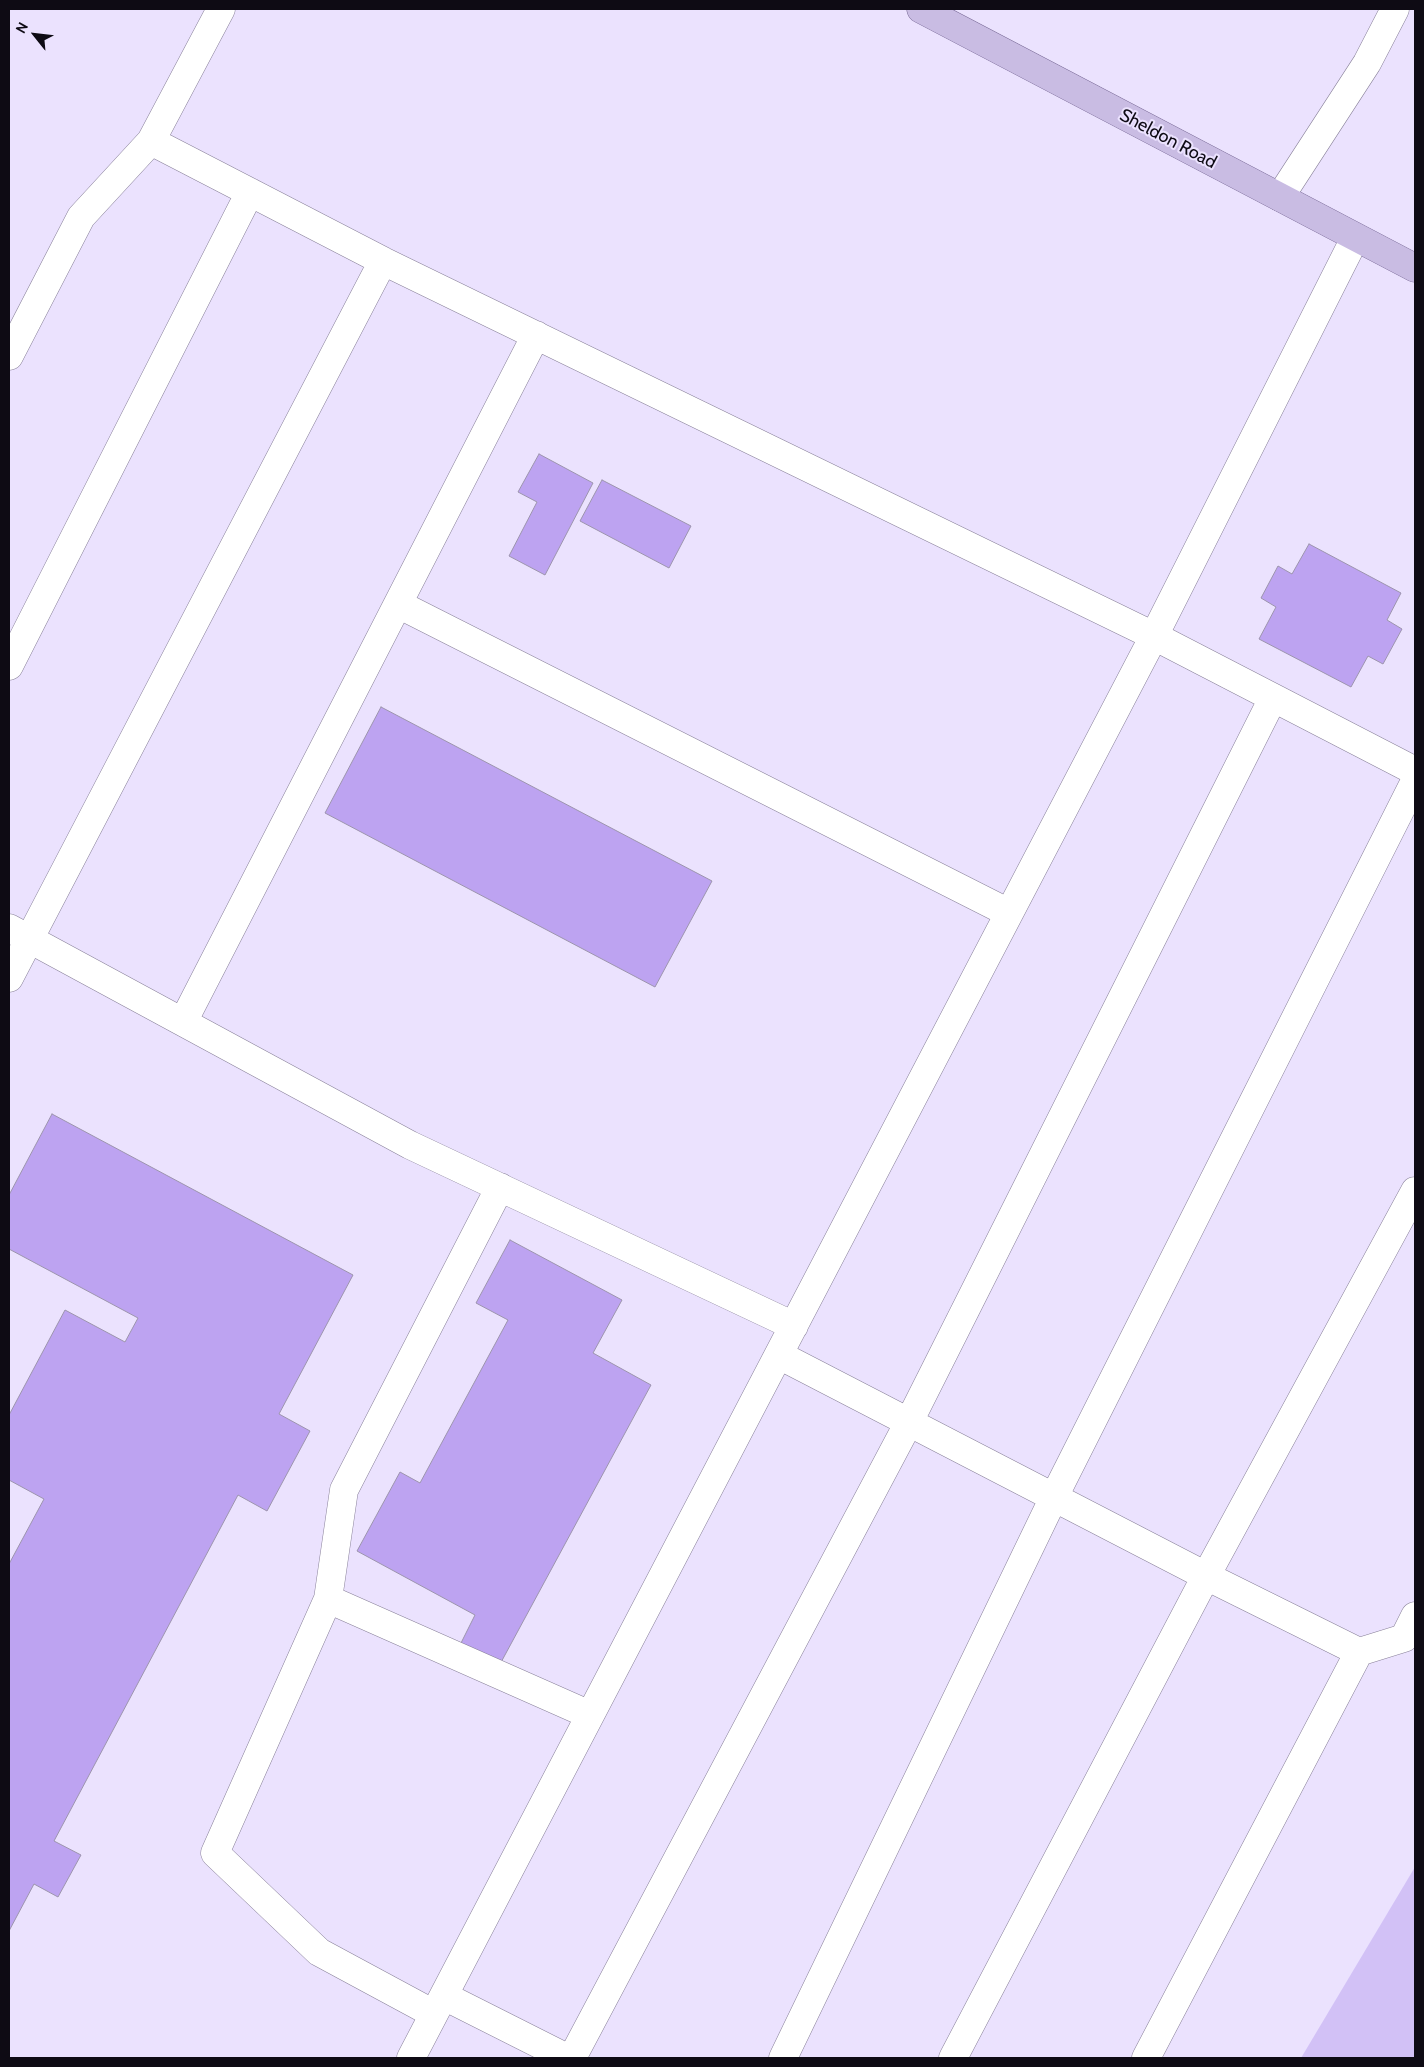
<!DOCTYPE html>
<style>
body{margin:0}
#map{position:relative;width:1424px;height:2067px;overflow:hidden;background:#ebe2fe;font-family:Cabin,sans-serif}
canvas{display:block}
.frame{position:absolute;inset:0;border:10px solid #0e0b14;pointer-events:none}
.north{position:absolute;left:10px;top:10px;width:50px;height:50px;-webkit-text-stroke:4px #ebe2fe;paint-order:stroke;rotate:299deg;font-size:14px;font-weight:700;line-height:20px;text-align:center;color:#0e0b14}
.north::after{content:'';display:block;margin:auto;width:18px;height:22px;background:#0e0b14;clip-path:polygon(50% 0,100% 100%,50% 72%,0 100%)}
</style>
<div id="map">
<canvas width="1424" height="2067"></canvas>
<div class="frame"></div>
<div class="north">N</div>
</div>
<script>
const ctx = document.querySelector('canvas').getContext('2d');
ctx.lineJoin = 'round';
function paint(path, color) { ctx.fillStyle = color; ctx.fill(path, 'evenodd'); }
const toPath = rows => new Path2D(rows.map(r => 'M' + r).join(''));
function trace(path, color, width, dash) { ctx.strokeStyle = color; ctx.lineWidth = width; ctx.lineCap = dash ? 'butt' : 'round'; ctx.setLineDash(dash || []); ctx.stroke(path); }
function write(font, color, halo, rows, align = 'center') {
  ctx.font = font + ' Cabin,sans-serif'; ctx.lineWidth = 4; ctx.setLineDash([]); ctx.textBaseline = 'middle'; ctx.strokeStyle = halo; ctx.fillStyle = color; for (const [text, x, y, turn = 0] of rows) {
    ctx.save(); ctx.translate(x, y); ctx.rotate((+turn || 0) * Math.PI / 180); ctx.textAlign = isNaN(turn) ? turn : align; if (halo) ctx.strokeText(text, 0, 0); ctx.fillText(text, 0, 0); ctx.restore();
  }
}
paint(toPath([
 [1415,1867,1415,2058,1301,2058]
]), '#d2c1f6');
const building = toPath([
 [539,454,593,483,545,575,509,556,537,502,518,492,539,454],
 [602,480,691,526,669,568,580,521,602,480],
 [1309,544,1401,593,1387,620,1402,629,1383,664,1368,656,1351,687,1259,639,1276,607,1261,598,1278,566,1292,574,1309,544],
 [381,707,712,881,655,987,325,813,381,707],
 [52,1114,353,1275,279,1414,310,1431,267,1511,238,1495,54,1841,81,1855,58,1897,34,1884,9,1931,9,1564,44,1499,9,1480,9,1415,65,1310,125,1342,138,1318,9,1249,9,1195,52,1114],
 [510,1240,622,1300,593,1353,651,1385,499,1666,460,1645,475,1615,357,1551,400,1472,420,1483,508,1320,476,1303,510,1240]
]);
paint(building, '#bda3f1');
trace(building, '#9c94ad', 1);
const minor = toPath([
 [151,141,383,261,1154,636,1415,771],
 [1280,197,1367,63,1395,9],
 [9,356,81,217,151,141,221,9],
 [398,604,1009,913],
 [9,666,250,192],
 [9,928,410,1145,794,1326],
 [9,978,383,261],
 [183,1022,536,335],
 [779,1355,1206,1576,953,2058],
 [328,1599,590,1715],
 [1359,1652,1404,1638,1415,1616],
 [444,1996,567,2058],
 [434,2014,319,1952,215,1853,328,1599,344,1490,500,1187],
 [411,2058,1154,636,1355,238],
 [572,2058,909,1422,1273,698],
 [783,2058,1054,1497,1415,781],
 [1146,2058,1359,1652,1206,1576,1415,1191]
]);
const major = toPath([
 [921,9,1415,268]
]);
trace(minor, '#888099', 29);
trace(major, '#70618e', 29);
trace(minor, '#fff', 28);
trace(major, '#c9bce3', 28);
write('18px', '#0e0b14', '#ebe2fe', [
 ["Sheldon Road",1168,139,28]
]);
</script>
